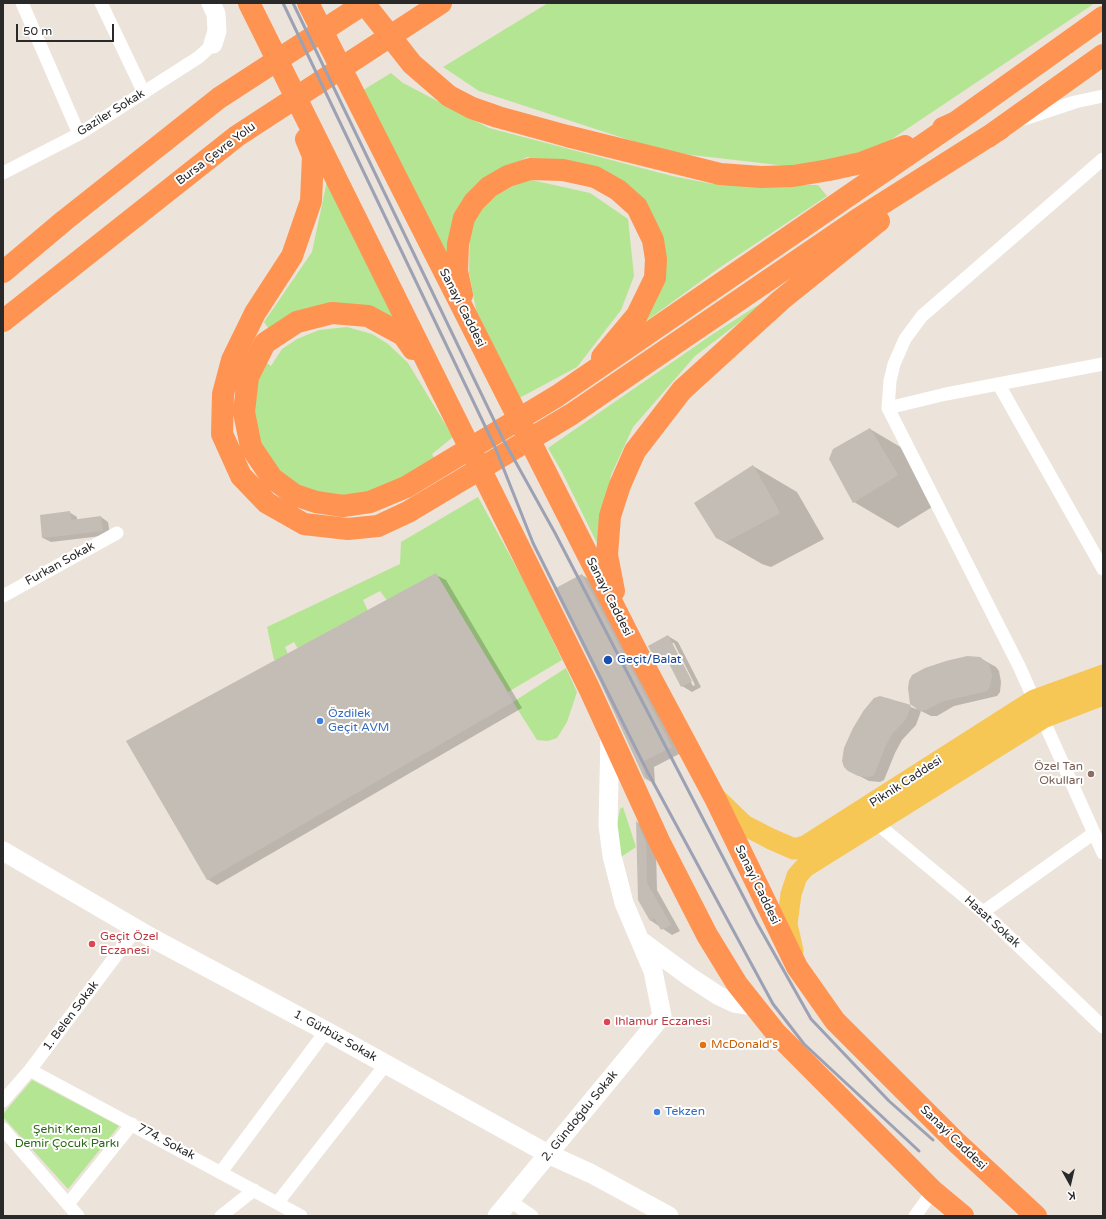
<!DOCTYPE html>
<meta charset="utf-8">
<style>
body{margin:0}
#map{position:relative;width:1106px;height:1219px;overflow:hidden;background:#ece3da;font-family:"Varela Round",sans-serif}
canvas{display:block}
.frame{position:absolute;inset:0;border:4px solid #292929;pointer-events:none}
.north{position:absolute;left:1050px;top:1163px;width:40px;height:40px;-webkit-text-stroke:3px #fff;paint-order:stroke;rotate:172deg;font-size:11px;font-weight:700;line-height:16px;text-align:center;color:#292929}
.north::after{content:'';display:block;margin:auto;width:14px;height:18px;background:#292929;clip-path:polygon(50% 0,100% 100%,50% 72%,0 100%)}
.scale{position:absolute;left:16px;top:24px;width:98px;height:18px;box-sizing:border-box;border:2px solid #292929;border-top:0;padding-left:5px;font-size:12px;line-height:14px;white-space:nowrap;color:#292929;-webkit-text-stroke:3px #fff;paint-order:stroke}
</style>
<div id="map">
<canvas width="1106" height="1219"></canvas>
<div class="frame"></div>
<div class="north">K</div>
<div class="scale">50 m</div>
</div>
<script>
const ctx = document.querySelector('canvas').getContext('2d');
ctx.lineJoin = 'round';
function paint(path, color) { ctx.fillStyle = color; ctx.fill(path, 'evenodd'); }
const toPath = rows => new Path2D(rows.map(r => 'M' + r).join(''));
function trace(path, color, width, dash) { ctx.strokeStyle = color; ctx.lineWidth = width; ctx.lineCap = dash ? 'butt' : 'round'; ctx.setLineDash(dash || []); ctx.stroke(path); }
function write(font, color, halo, rows, align = 'center') {
  ctx.font = font + ' "Varela Round",sans-serif'; ctx.lineWidth = 4; ctx.setLineDash([]); ctx.textBaseline = 'middle'; ctx.strokeStyle = halo; ctx.fillStyle = color; for (const [text, x, y, turn = 0] of rows) {
    ctx.save(); ctx.translate(x, y); ctx.rotate((+turn || 0) * Math.PI / 180); ctx.textAlign = isNaN(turn) ? turn : align; if (halo) ctx.strokeText(text, 0, 0); ctx.fillText(text, 0, 0); ctx.restore();
  }
}
paint(toPath([
 [548,3,1095,3,871,153,813,169,666,152,479,91,443,67],
 [391,73,403,83,489,128,672,176,713,184,818,185,827,196,719,268,642,324,660,233,598,172,527,157,491,177,449,258,355,95],
 [527,179,590,193,628,219,634,276,621,310,577,367,512,402,478,320,469,273,470,214,498,194],
 [327,181,397,324,373,311,271,332,264,322,312,252],
 [783,289,695,356,633,427,611,475,598,545,562,472,548,448,713,334],
 [347,327,372,334,388,344,408,363,453,437,432,454,435,459,380,492,356,499,322,496,289,482,270,460,258,437,254,406,257,382,267,363,271,366,282,349,297,339,319,330],
 [478,497,525,583,562,660,508,692,436,574,388,602,380,591,363,600,369,613,300,652,294,642,285,647,290,659,274,660,267,627,400,564,401,542],
 [566,668,577,692,567,722,557,738,548,741,537,740,513,702],
 [623,807,636,847,621,857,617,825,620,809],
 [32,1080,119,1126,68,1189,3,1117,3,1114]
]), '#b4e593');
paint(toPath([
 [870,429,914,455,942,501,898,528,854,502],
 [753,466,797,492,824,539,771,567,762,564,717,538],
 [69,512,77,517,77,520,101,517,108,522,110,535,51,542,43,538],
 [436,575,446,580,522,708,217,885,207,879],
 [582,575,592,581,681,753,654,767,655,784,646,779,601,682],
 [668,636,678,642,701,687,692,692,682,686,670,664,666,665,656,660],
 [671,643,674,643,695,685,693,686],
 [980,658,996,667,999,671,1001,682,1000,692,997,696,954,706,937,716,931,716,921,711,916,725,902,740,895,753,884,780,880,782,869,781,848,770,887,698,916,709],
 [637,822,646,827,656,850,657,890,680,931,672,935,650,920]
]), '#0003');
paint(toPath([
 [870,428,898,475,853,503,829,459,833,449],
 [753,465,780,513,726,542,716,538,694,503],
 [70,511,71,520,101,516,103,531,42,538,40,515],
 [436,573,513,702,207,880,126,741],
 [582,574,672,747,644,761,645,780,600,682,554,589],
 [668,635,692,681,681,687,665,656,656,660,648,646],
 [967,656,980,657,989,664,992,676,990,686,987,691,944,701,926,710,920,711,910,704,908,688,909,681,912,675,925,668,946,661],
 [880,696,911,705,906,719,892,734,885,747,874,775,869,777,858,776,848,771,844,767,842,761,844,748,853,728,864,710,874,698],
 [636,820,646,843,647,883,671,925,661,930,654,918,650,921,638,900]
]), '#c4bdb6');
trace(toPath([
 [22,3,79,134],
 [101,3,144,93],
 [1024,119,1075,102,1103,96],
 [1103,159,922,316,905,339,894,364,890,381,888,408,1019,666,1103,853],
 [3,173,79,134,199,57,213,44],
 [999,385,1103,569],
 [888,408,946,394,1103,364],
 [3,596,117,533],
 [875,822,983,912,1103,1027],
 [983,912,1094,833],
 [30,1070,301,1216],
 [3,1101,30,1070,136,929],
 [3,1129,78,1216],
 [221,1172,326,1031],
 [510,1201,532,1216],
 [278,1202,386,1064],
 [68,1204,132,1124],
 [221,1216,254,1190],
 [915,1216,933,1191]
]), '#fff', 13);
trace(toPath([
 [211,3,216,14,217,31,213,44],
 [3,851,152,938,326,1031,548,1154,592,1174,669,1216],
 [641,941,690,977,719,996,734,1003,753,1006],
 [497,1216,662,1016,653,971,624,903,612,856,608,825,610,735]
]), '#fff', 19);
trace(toPath([
 [717,799,744,825,771,839,794,849,805,846,1034,700,1103,675],
 [793,951,787,924,791,894,797,876,805,867,1043,718,1103,695]
]), '#f6c754', 21);
trace(toPath([
 [249,3,589,688,660,843,707,935,737,984,776,1033,933,1191,963,1216],
 [308,3,637,652,715,798,797,967,835,1021,956,1142,1036,1216],
 [364,3,412,64,449,96,472,108,498,117,567,136,720,174,761,177,793,176,829,170,861,163,905,146],
 [943,128,956,122,1103,17],
 [988,137,1103,55],
 [306,139,313,156,311,201,292,256,255,313,232,360,223,394,222,434,241,476,267,503,304,524,348,529,378,526,408,512,572,414,858,219,1000,129],
 [3,272,65,220,219,98,365,3],
 [462,295,457,271,458,244,464,218,474,202,489,187,508,176,530,169,563,170,595,177,618,190,637,207,653,240,656,259,655,278,637,315,602,357],
 [3,321,237,136,441,3],
 [413,349,403,335,368,316,332,313,297,322,265,343,248,377,244,412,251,447,272,478,295,495,316,502,343,506,370,502,406,487,557,396,956,122],
 [614,591,607,555,610,516,620,485,635,451,682,390,781,300,879,221]
]), '#ff9351', 22);
trace(toPath([
 [283,3,495,447,533,543,646,769,773,1004,804,1044,919,1151],
 [293,3,504,441,555,533,757,923,811,1019,889,1101,933,1140]
]), '#9ca1b4', 3);
for (const [x, y, r, color] of [
 [608,660,5,"#1a4fb4"],
 [320,721,4,"#3f7fe0"],
 [1091,774,4,"#8d6e63"],
 [92,944,4,"#e0444e"],
 [607,1022,4,"#e0444e"],
 [703,1045,4,"#e8710a"],
 [657,1112,4,"#3f7fe0"]
]) { const dot = new Path2D(); dot.arc(x, y, r, 0, 2 * Math.PI); ctx.fillStyle = color; ctx.fill(dot); trace(dot, '#fff', 1.5); }
write('12px', '#292929', '#fff', [
 ["Gaziler Sokak",111,113,-32],
 ["Bursa Çevre Yolu",216,154,-37],
 ["Sanayi Caddesi",462,308,63],
 ["Furkan Sokak",60,564,-29],
 ["Sanayi Caddesi",609,597,63],
 ["Piknik Caddesi",906,782,-33],
 ["Sanayi Caddesi",757,885,64],
 ["Hasat Sokak",992,922,42],
 ["1. Belen Sokak",71,1016,-53],
 ["1. Gürbüz Sokak",335,1036,29],
 ["2. Gündoğdu Sokak",580,1116,-51],
 ["Sanayi Caddesi",953,1138,44],
 ["774. Sokak",166,1142,28]
]);
write('12px', '#164399', '#fff', [
 ["Geçit/Balat",617,660]
], 'left');
write('12px', '#366cbe', '#fff', [
 ["Özdilek",328,714],
 ["Geçit AVM",328,728],
 ["Tekzen",665,1112]
], 'left');
write('12px', '#785e54', '#fff', [
 ["Özel Tan",1083,767],
 ["Okulları",1083,781]
], 'right');
write('12px', '#be3a42', '#fff', [
 ["Geçit Özel",100,937],
 ["Eczanesi",100,951],
 ["Ihlamur Eczanesi",615,1022]
], 'left');
write('12px', '#c56008', '#fff', [
 ["McDonald's",711,1045]
], 'left');
write('12px', '#2c6816', '#fff', [
 ["Şehit Kemal",67,1130],
 ["Demir Çocuk Parkı",67,1144]
]);
</script>
